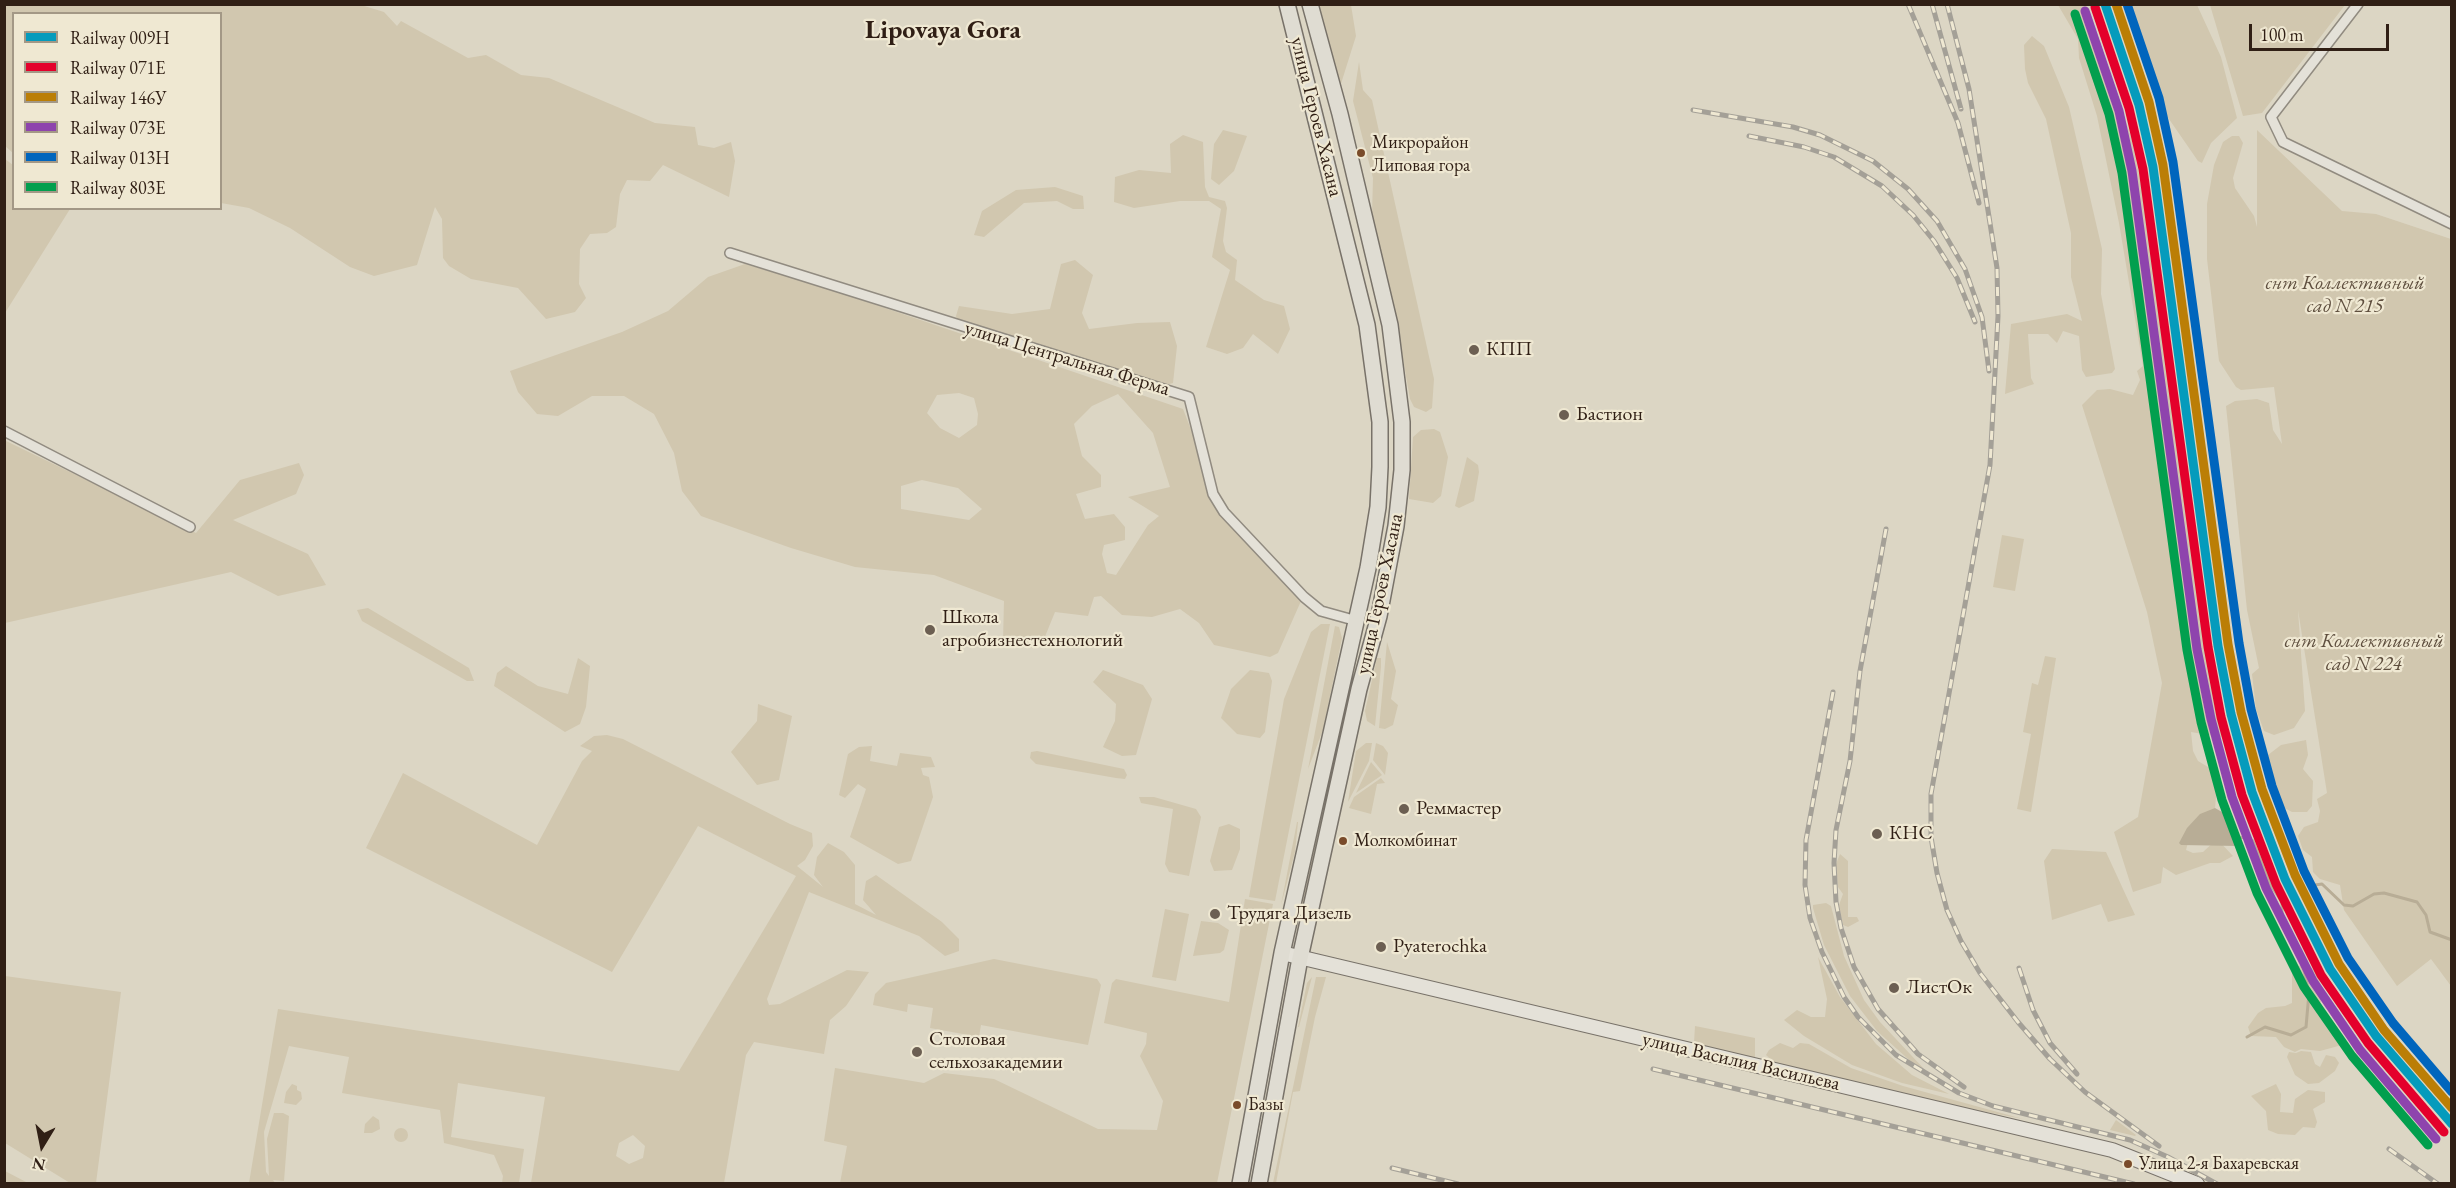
<!DOCTYPE html>
<meta charset="utf-8">
<style>
body{margin:0}
#map{position:relative;width:2456px;height:1188px;overflow:hidden;background:#dcd6c4;font-family:"EB Garamond",serif}
canvas{display:block}
.frame{position:absolute;inset:0;border:6px solid #301f15;pointer-events:none}
.legend{position:absolute;left:12px;top:12px;width:210px;height:198px;box-sizing:border-box;background:#efe8d2;border:2px solid #a39886;margin:0;padding:8px 10px;list-style:none;font-size:18px;color:#301f15}
.legend li{display:flex;align-items:center;gap:12px;height:30px}
.legend b{width:30px;border:2px solid #a39886}
.north{position:absolute;left:12px;top:1116px;width:60px;height:60px;-webkit-text-stroke:4px #efe8d2;paint-order:stroke;rotate:190deg;font-size:16px;font-weight:700;line-height:24px;text-align:center;color:#301f15}
.north::after{content:'';display:block;margin:auto;width:21px;height:27px;background:#301f15;clip-path:polygon(50% 0,100% 100%,50% 72%,0 100%)}
.scale{position:absolute;left:2249px;top:24px;width:140px;height:27px;box-sizing:border-box;border:3px solid #301f15;border-top:0;padding-left:8px;font-size:18px;line-height:21px;white-space:nowrap;color:#301f15;-webkit-text-stroke:4px #efe8d2;paint-order:stroke}
</style>
<div id="map">
<canvas width="2456" height="1188"></canvas>
<div class="frame"></div>
<ul class="legend">
<li><b style="height:8px;background:#059bbc"></b>Railway 009Н</li>
<li><b style="height:8px;background:#e4002b"></b>Railway 071Е</li>
<li><b style="height:8px;background:#bb7e06"></b>Railway 146У</li>
<li><b style="height:8px;background:#8e44ad"></b>Railway 073Е</li>
<li><b style="height:8px;background:#0065bd"></b>Railway 013Н</li>
<li><b style="height:8px;background:#029f4e"></b>Railway 803Е</li>
</ul>
<div class="north">N</div>
<div class="scale">100 m</div>
</div>
<script>
const ctx = document.querySelector('canvas').getContext('2d');
ctx.lineJoin = 'round';
function paint(path, color) { ctx.fillStyle = color; ctx.fill(path, 'evenodd'); }
const toPath = rows => new Path2D(rows.map(r => 'M' + r).join(''));
function trace(path, color, width, dash) { ctx.strokeStyle = color; ctx.lineWidth = width; ctx.lineCap = dash ? 'butt' : 'round'; ctx.setLineDash(dash || []); ctx.stroke(path); }
function write(font, color, halo, rows, align = 'center') {
  ctx.font = font + ' "EB Garamond",serif'; ctx.lineWidth = 4.5; ctx.setLineDash([]); ctx.textBaseline = 'middle'; ctx.strokeStyle = halo; ctx.fillStyle = color; for (const [text, x, y, turn = 0] of rows) {
    ctx.save(); ctx.translate(x, y); ctx.rotate((+turn || 0) * Math.PI / 180); ctx.textAlign = isNaN(turn) ? turn : align; if (halo) ctx.strokeText(text, 0, 0); ctx.fillText(text, 0, 0); ctx.restore();
  }
}
paint(toPath([
 [4,5,361,5,384,12,397,26,401,21,468,58,486,55,521,75,549,78,655,123,695,127,698,145,714,148,731,142,735,161,729,197,663,165,650,181,627,180,620,194,616,227,607,233,590,234,580,249,579,284,586,298,575,312,546,319,518,288,471,279,449,266,443,258,442,219,435,207,417,265,374,276,350,267,290,228,249,208,221,203,220,14,14,14,13,153,5,146],
 [1318,5,1351,5,1356,36,1339,90],
 [2058,5,2086,5,2089,9,2132,140,2154,248,2191,548,2204,636,2226,732,2221,737,2191,732,2193,751,2198,761,2213,770,2217,787,2215,808,2189,839,2186,850,2193,853,2203,852,2217,839,2233,856,2220,863,2210,863,2176,875,2163,867,2161,883,2133,892,2114,832,2138,817,2162,683,2147,612,2082,405,2097,390,2110,389,2133,395,2140,380,2137,371,2143,366,2119,223,2097,116,2079,58,2078,39],
 [2128,5,2197,5,2221,57,2237,118,2211,143,2202,163,2198,161,2160,106],
 [2210,5,2210,4,2345,5,2262,113,2243,116],
 [2032,36,2044,46,2069,107,2102,249,2101,294,2115,369,2112,373,2086,377,2082,370,2079,336,2063,331,2057,343,2048,334,2028,334,2031,378,2034,384,2005,394,2011,324,2067,314,2082,321,2071,277,2071,233,2046,119,2028,83,2025,69,2024,45],
 [1359,62,1363,90,1372,100,1434,379,1432,408,1426,412,1414,407,1410,399,1394,307,1372,215,1373,178,1353,101],
 [1223,130,1247,136,1234,171,1219,185,1211,179,1214,144],
 [2257,130,2342,211,2376,214,2451,239,2451,986,2431,959,2397,986,2344,910,2340,885,2320,879,2313,872,2312,857,2303,850,2298,836,2304,827,2318,822,2320,811,2317,799,2327,793,2298,610,2305,711,2294,728,2274,735,2264,731,2256,709,2252,674,2259,668,2247,610,2226,406,2235,401,2257,399,2269,403,2273,430,2282,444,2274,387,2241,390,2236,387,2219,361,2207,259,2207,204,2214,165,2223,142,2232,136,2239,136,2243,143,2233,178,2235,188,2254,216,2257,227],
 [1183,135,1203,142,1205,187,1209,197,1225,201,1227,208,1223,241,1226,252,1237,260,1235,280,1264,300,1284,306,1290,329,1278,354,1253,334,1243,348,1227,354,1206,347,1230,270,1212,257,1221,209,1209,201,1180,201,1134,208,1114,202,1115,177,1139,170,1171,173,1170,144],
 [5,159,13,165,14,208,70,209,5,313],
 [1055,187,1083,196,1084,209,1073,209,1057,201,1024,203,984,237,974,235,982,211,1016,190],
 [1075,260,1093,275,1082,313,1089,329,1137,323,1170,322,1177,346,1173,383,1162,386,958,322,956,316,959,306,1012,314,1050,309,1061,264],
 [745,264,829,289,1183,409,1223,512,1301,601,1278,653,1270,657,1214,645,1199,623,1180,609,1152,617,1122,615,1101,596,1094,597,1088,616,1055,612,1044,639,1034,648,1003,641,1004,601,934,575,855,567,791,548,701,516,682,491,674,453,654,414,624,396,592,396,558,416,537,414,518,392,510,371,622,332,668,311,708,277],
 [959,393,974,398,978,414,977,425,959,438,940,428,927,413,937,395],
 [1118,394,1153,433,1170,487,1128,497,1159,516,1148,525,1116,575,1107,573,1102,554,1104,545,1125,540,1125,527,1114,514,1085,519,1076,494,1101,487,1101,475,1082,456,1074,424,1092,406],
 [922,480,958,488,982,509,969,520,901,509,901,486],
 [1434,429,1440,432,1448,457,1441,496,1433,503,1409,499,1413,437,1421,430],
 [4,440,196,533,240,480,299,463,304,475,296,494,233,520,308,554,326,585,278,596,231,572,5,623],
 [1467,457,1478,465,1479,472,1474,501,1459,508,1455,506],
 [2002,535,2024,539,2015,591,1993,587],
 [368,608,469,668,474,681,467,681,362,621,357,610],
 [1321,624,1330,624,1275,901,1249,897,1284,699,1311,632],
 [1335,626,1339,627,1342,638,1323,730,1308,769],
 [1387,642,1396,671,1391,699,1398,705,1393,725,1385,729,1379,728],
 [2045,656,2056,658,2031,812,2017,809,2031,734,2023,732,2032,683,2038,685],
 [578,658,590,666,586,707,580,724,565,732,494,686,497,673,506,666,538,686,568,694],
 [1377,658,1381,658,1381,667,1375,726,1367,721,1365,711],
 [1103,670,1143,685,1152,699,1136,755,1122,756,1103,747,1115,721,1116,704,1093,682],
 [1250,670,1269,673,1272,681,1265,732,1260,738,1237,734,1221,718,1231,689],
 [1347,700,1349,700,1302,911,1301,909],
 [758,704,792,716,779,780,757,785,731,752,757,721],
 [607,735,623,739,790,824,812,833,813,846,805,860,797,866,823,887,814,875,817,857,828,843,844,852,855,865,855,904,876,915,863,900,866,881,876,875,942,922,959,939,959,951,945,956,919,936,809,892,767,999,769,1005,780,1004,847,970,869,972,846,1006,830,1020,824,1054,754,1042,746,1055,724,1183,531,1183,545,1097,458,1083,451,1137,524,1149,519,1183,502,1183,503,1176,494,1155,444,1143,440,1110,342,1093,349,1057,289,1046,264,1132,266,1172,269,1176,267,1139,274,1113,283,1113,289,1116,284,1181,273,1180,275,1183,249,1183,278,1009,679,1071,796,876,698,826,612,972,366,848,403,773,537,845,582,761,592,751,580,746,594,736],
 [633,1135,645,1146,643,1158,629,1164,616,1156,619,1143],
 [2306,740,2308,755,2303,769,2313,781,2312,806,2307,812,2292,812,2277,804,2266,771,2268,755,2281,745],
 [1366,743,1372,743,1369,761,1348,802,1356,751],
 [1376,743,1383,746,1388,753,1385,775,1373,760],
 [872,746,870,761,897,766,900,753,931,757,935,767,921,768,923,775,929,777,933,797,911,861,898,864,850,837,866,789,858,784,845,798,839,795,848,754,859,747],
 [1037,751,1124,769,1127,775,1125,779,1116,778,1036,764,1030,758,1031,752],
 [1371,762,1382,775,1356,793],
 [1381,778,1385,783,1377,784,1371,814,1349,808,1354,797],
 [1139,797,1154,797,1196,809,1201,817,1189,876,1169,872,1165,864,1173,809,1141,803],
 [1298,822,1295,852,1281,905,1297,822],
 [1229,824,1240,829,1240,849,1232,870,1214,871,1210,861,1219,827],
 [2052,849,2106,852,2135,915,2108,922,2101,904,2052,920,2044,861],
 [1840,854,1848,861,1848,917,1857,917,1859,921,1848,927,1843,925,1839,905,1843,894,1838,887,1836,864],
 [1245,899,1273,904,1217,1183,840,1183,847,1146,824,1141,835,1068,924,1083,944,1073,994,1079,1098,1129,1157,1130,1163,1101,1140,1056,1146,1044,1147,1033,1104,1023,1112,983,1116,979,1229,1002],
 [1826,903,1831,906,1844,956,1864,1000,1880,1022,1926,1071,1918,1068,1877,1031,1850,996,1824,945,1813,908,1813,905],
 [1165,909,1189,914,1176,981,1152,977],
 [1201,921,1218,923,1229,930,1224,950,1220,953,1193,956],
 [1818,957,1840,997,1876,1044,1912,1075,1949,1094,1902,1083,1852,1065,1804,1036,1784,1020,1797,1010,1811,1017,1825,1017,1827,999],
 [994,959,1097,979,1101,985,1088,1045,981,1025,979,1037,930,1028,933,1008,908,1004,907,1012,873,1005,875,994,886,983],
 [2307,965,2313,969,2320,982,2322,998,2319,1008,2325,1020,2343,1037,2342,1045,2320,1051,2301,1049,2295,1052,2284,1047,2276,1037,2251,1036,2248,1027,2258,1013,2266,1008,2285,1006,2292,1003,2292,972,2296,966],
 [5,976,121,992,96,1183,70,1183,5,1143],
 [1312,977,1299,1027,1298,1027,1307,983],
 [1316,977,1326,977,1315,1017,1300,1091,1293,1092,1276,1183,1273,1183],
 [1695,1026,1755,1038,1755,1057,1749,1058,1694,1043],
 [1780,1043,1793,1048,1800,1043,1809,1044,1851,1068,1903,1086,2023,1119,1929,1101,1775,1063,1766,1055,1769,1050],
 [2301,1051,2311,1052,2315,1064,2320,1067,2326,1055,2335,1057,2339,1063,2335,1071,2319,1083,2308,1084,2295,1075,2287,1057,2289,1052,2296,1053],
 [292,1084,297,1086,297,1090,301,1092,302,1099,296,1105,284,1103,286,1092],
 [2276,1084,2281,1094,2280,1112,2293,1113,2295,1099,2308,1090,2325,1092,2325,1102,2313,1109,2317,1122,2315,1128,2303,1127,2295,1135,2278,1134,2268,1130,2266,1111,2251,1096],
 [373,1116,379,1120,380,1129,372,1133,364,1133,365,1124],
 [2116,1120,2136,1135,2135,1136,2110,1130],
 '394 1135a7 7 0 1 1 14 0a7 7 0 1 1-14 0Z',
 [4,1171,5,1171,28,1183,5,1183]
]), '#d1c7af');
paint(toPath([
 [2215,808,2222,812,2235,828,2239,846,2181,845,2179,843,2187,828,2200,814]
]), '#b8ad96');
trace(toPath([
 [2238,838,2247,837,2253,841,2270,884,2282,902,2282,917,2302,958],
 [2315,885,2322,884,2344,905,2353,906,2374,894,2384,893,2417,902,2426,915,2430,932,2452,940],
 [2247,1037,2265,1027,2291,1035,2306,1027,2309,993,2303,966]
]), '#b8ad96', 3);
const minor = toPath([
 [2358,4,2271,117,2283,142,2452,224],
 [730,253,1189,397,1213,494,1224,512,1304,597,1321,611,1357,621],
 [4,431,190,527]
]);
const secondary = toPath([
 [1282,953,2112,1150,2197,1184]
]);
const primary = toPath([
 [1240,1184,1282,953,1368,568,1378,507,1380,467,1380,422,1367,325,1287,4],
 [1259,1184,1300,958,1359,689,1379,616,1396,526,1402,470,1402,422,1390,325,1340,114,1310,4]
]);
trace(minor, '#918b80', 12);
trace(secondary, '#787269', 16);
trace(primary, '#787269', 18);
trace(minor, '#e4e1d8', 9);
trace(secondary, '#e4e1d8', 14);
trace(primary, '#dfdcd2', 15);
const rail = toPath([
 [1908,4,1958,123,1979,203],
 [1932,4,1961,109],
 [1947,4,1969,89,1997,268,1998,316,1990,465,1931,794,1931,837,1937,873,1947,910,1961,941,1980,973,2018,1022,2050,1059,2085,1092,2159,1146],
 [1693,110,1793,127,1820,135,1873,161,1908,189,1937,221,1965,269,1982,317,1989,371],
 [1749,136,1804,147,1834,157,1882,186,1913,215,1934,241,1957,278,1975,322],
 [1886,529,1860,671,1850,761,1836,830,1834,863,1836,902,1841,928,1854,967,1878,1009,1918,1054,1964,1087],
 [1833,692,1806,840,1805,885,1810,918,1822,952,1844,997,1858,1017,1896,1055,1959,1093,1993,1106,2130,1140,2168,1157,2217,1184],
 [2019,968,2033,1010,2050,1043,2077,1074],
 [1653,1069,2134,1184],
 [2389,1149,2438,1184],
 [1392,1168,1458,1184]
]);
trace(rail, '#a4a097', 5);
trace(rail, '#efe8d2', 3, [9]);
trace(toPath([
 [2105,4,2139,105,2153,167,2218,646,2231,714,2252,792,2285,879,2330,969,2376,1036,2452,1124]
]), '#059bbc', 9);
trace(toPath([
 [2095,7,2129,108,2143,169,2208,647,2221,717,2242,795,2276,884,2321,975,2368,1043,2444,1132]
]), '#e4002b', 9);
trace(toPath([
 [2116,4,2149,102,2163,165,2228,644,2241,712,2262,789,2295,875,2339,964,2384,1030,2452,1108]
]), '#bb7e06', 9);
trace(toPath([
 [2085,11,2119,111,2132,171,2197,649,2211,719,2232,797,2266,888,2313,981,2360,1050,2436,1139]
]), '#8e44ad', 9);
trace(toPath([
 [2127,4,2159,98,2173,162,2239,643,2251,709,2272,786,2304,871,2348,958,2393,1023,2452,1092]
]), '#0065bd', 9);
trace(toPath([
 [2075,14,2109,114,2122,173,2187,650,2201,722,2222,800,2257,893,2304,987,2352,1056,2428,1145]
]), '#029f4e', 9);
for (const [x, y, r, color] of [
 [1361,153,5,"#7a4b2a"],
 [1474,350,6,"#6c5f52"],
 [1564,415,6,"#6c5f52"],
 [930,630,6,"#6c5f52"],
 [1404,809,6,"#6c5f52"],
 [1877,834,6,"#6c5f52"],
 [1343,841,5,"#7a4b2a"],
 [1215,914,6,"#6c5f52"],
 [1381,947,6,"#6c5f52"],
 [1894,988,6,"#6c5f52"],
 [917,1052,6,"#6c5f52"],
 [1237,1105,5,"#7a4b2a"],
 [2128,1164,5,"#7a4b2a"]
]) { const dot = new Path2D(); dot.arc(x, y, r, 0, 2 * Math.PI); ctx.fillStyle = color; ctx.fill(dot); trace(dot, '#efe8d2', 2); }
write('18px', '#301f15', '#efe8d2', [
 ["Микрорайон",1372,143],
 ["Липовая гора",1372,166],
 ["Молкомбинат",1354,841],
 ["Базы",1248,1105],
 ["Улица 2-я Бахаревская",2139,1164]
], 'left');
write('20px', '#301f15', '#efe8d2', [
 ["улица Героев Хасана",1316,117,76],
 ["улица Центральная Ферма",1067,359,17],
 ["улица Героев Хасана",1380,594,-78],
 ["улица Василия Васильева",1741,1062,13]
]);
write('italic 20px', '#5e4e3e', '#efe8d2', [
 ["снт Коллективный",2345,284],
 ["сад N 215",2345,307],
 ["снт Коллективный",2364,642],
 ["сад N 224",2364,665]
]);
write('20px', '#301f15', '#efe8d2', [
 ["КПП",1486,350],
 ["Бастион",1576,415],
 ["Школа",942,618],
 ["агробизнестехнологий",942,641],
 ["Реммастер",1416,809],
 ["КНС",1889,834],
 ["Трудяга Дизель",1227,914],
 ["Pyaterochka",1393,947],
 ["ЛистОк",1906,988],
 ["Столовая",929,1040],
 ["сельхозакадемии",929,1063]
], 'left');
write('bold 26px', '#301f15', '#efe8d2', [
 ["Lipovaya Gora",943,31]
]);
</script>
